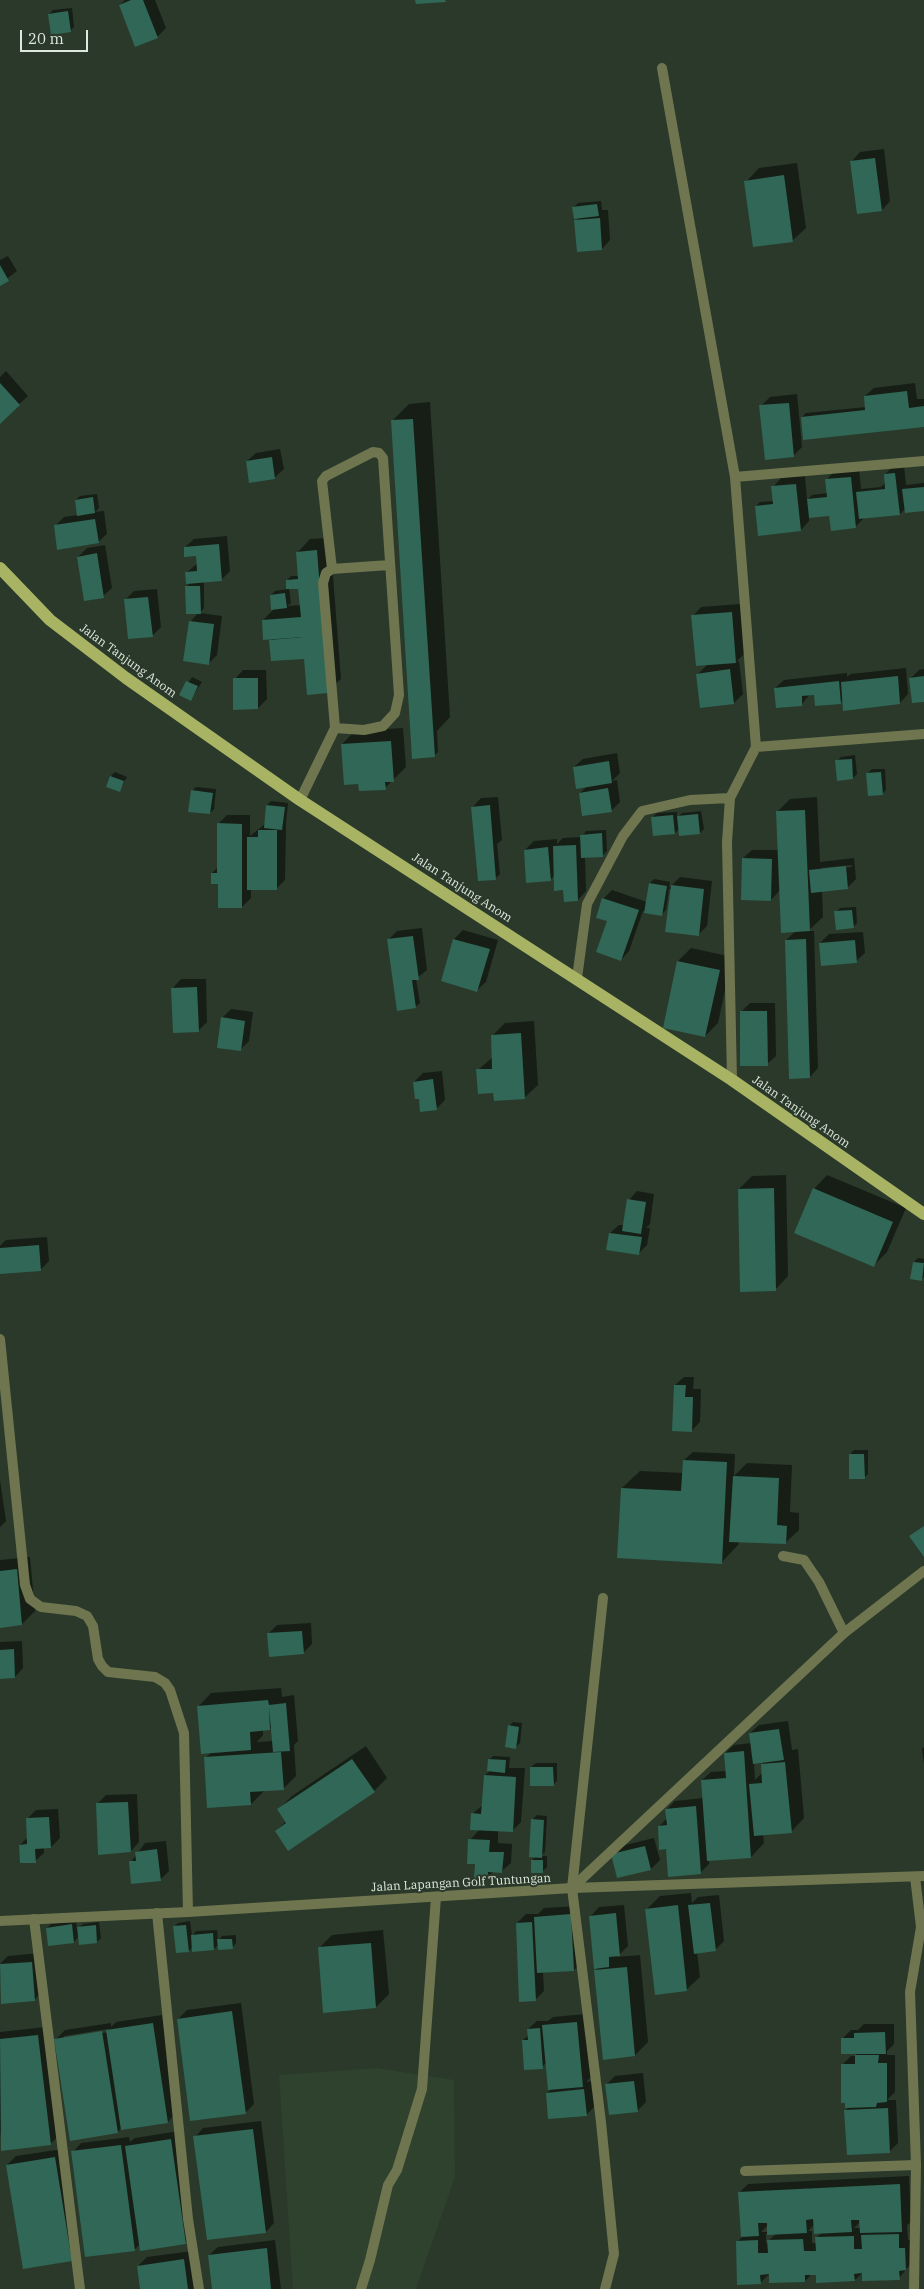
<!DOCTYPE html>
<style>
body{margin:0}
#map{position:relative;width:924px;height:2289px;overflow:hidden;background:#2a392a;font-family:"IBM Plex Serif",serif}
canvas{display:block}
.scale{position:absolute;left:20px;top:30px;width:68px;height:22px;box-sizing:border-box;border:2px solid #dfe8de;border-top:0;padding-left:6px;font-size:15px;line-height:18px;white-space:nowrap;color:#dfe8de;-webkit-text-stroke:4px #2a392a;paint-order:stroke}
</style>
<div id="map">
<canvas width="924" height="2289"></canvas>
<div class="scale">20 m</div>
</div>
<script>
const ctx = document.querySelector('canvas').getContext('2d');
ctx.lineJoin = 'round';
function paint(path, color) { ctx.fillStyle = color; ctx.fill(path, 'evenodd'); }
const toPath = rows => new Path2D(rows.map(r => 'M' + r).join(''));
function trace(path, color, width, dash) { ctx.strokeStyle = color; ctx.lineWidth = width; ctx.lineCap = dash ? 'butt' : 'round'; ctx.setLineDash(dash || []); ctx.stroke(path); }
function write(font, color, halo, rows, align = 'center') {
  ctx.font = font + ' "IBM Plex Serif",serif'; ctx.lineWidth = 4; ctx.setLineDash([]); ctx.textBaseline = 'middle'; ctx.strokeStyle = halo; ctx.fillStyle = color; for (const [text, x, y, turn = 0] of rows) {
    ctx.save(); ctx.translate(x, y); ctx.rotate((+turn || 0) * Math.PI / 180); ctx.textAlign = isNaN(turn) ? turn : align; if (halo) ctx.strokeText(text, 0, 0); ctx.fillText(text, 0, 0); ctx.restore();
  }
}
paint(toPath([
 [377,2068,454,2080,455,2177,416,2289,293,2289,279,2075]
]), '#2f422e');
paint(toPath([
 [125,0,155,0,166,28,157,37,120,5],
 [72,8,74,27,70,31,49,14,53,10],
 [884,149,890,201,882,210,852,161,860,152],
 [797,163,806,228,792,241,746,182,759,168],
 [601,201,602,210,608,210,610,240,602,249,576,221,579,217,574,207,578,203],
 [8,256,17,271,0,284,0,260],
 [6,371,28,396,0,422,0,377],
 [915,383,917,399,924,399,924,426,802,417,806,413,866,407,865,396,874,388],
 [797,394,802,447,793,456,761,406,770,397],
 [430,402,450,717,437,731,438,752,434,756,392,421,409,404],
 [280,449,284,469,275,477,250,481,247,461,256,453],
 [904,465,906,485,924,483,924,510,906,508,900,514,864,518,855,527,830,515,809,517,809,521,801,530,756,506,760,502,774,501,773,487,781,478,805,476,807,500,812,495,828,493,827,479,835,471,859,468,861,489,881,487,886,482,885,474,894,466],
 [97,494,99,508,95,512,104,511,107,534,98,542,55,526,64,517,78,515,76,500,80,496],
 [227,536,230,571,221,580,204,582,204,608,200,613,222,616,217,655,208,664,190,622,199,612,187,586,190,583,187,572,198,563,197,554,185,547,194,539],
 [330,538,341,679,327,692,305,655,271,641,274,637,263,620,273,610,271,595,275,591,288,589,287,580,291,576,299,576,297,553,310,539],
 [298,587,301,605,287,606,291,603,289,588],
 [105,545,112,588,103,596,78,557,87,548],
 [157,589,161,627,152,636,125,600,134,591],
 [740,604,745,653,736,662,739,661,743,694,734,703,698,674,708,664,693,616,701,607],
 [906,668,908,694,900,703,844,699,840,702,815,694,810,694,802,704,775,688,784,680,847,673,847,677,851,674],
 [924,669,924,701,911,678,919,670],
 [243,670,266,670,267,699,258,708,235,679],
 [192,677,202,682,191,699,181,695],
 [403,728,406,767,385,788,359,782,342,744,355,731],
 [617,753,620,773,612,781,617,780,620,802,611,811,580,793,587,786,574,767,583,759],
 [855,755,857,774,853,778,837,761,841,757],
 [872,769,885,769,886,790,882,794,868,773],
 [115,772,127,777,119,791,111,776],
 [196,787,216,789,214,809,210,813,192,791],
 [498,797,502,840,497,844,500,874,496,878,473,807,481,798],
 [817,797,820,862,854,858,856,879,847,888,822,891,823,917,808,931,814,931,818,1068,810,1077,786,940,796,931,780,890,771,900,743,858,752,850,779,850,777,812,790,799],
 [852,865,852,867,821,870,821,868],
 [271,801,288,803,286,824,285,880,276,889,251,889,251,898,242,907,212,873,218,867,218,824,227,815,250,815,250,836,265,824,267,805],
 [701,811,704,829,700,833,680,828,675,833,653,817,657,813,677,812,677,818,682,813],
 [606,830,607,851,603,855,585,856,586,891,578,900,565,889,555,875,551,879,525,850,534,841,557,839,557,844,563,838,582,837,586,831],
 [680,877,712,881,707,926,698,935,671,889,669,889,666,910,662,914,643,911,629,951,621,960,608,921,597,917,604,898,612,890,647,902,650,883,654,879,670,882,669,888],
 [856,907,857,923,853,927,836,912,840,908],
 [422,928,427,970,416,979,420,1003,415,1007,388,940,397,931],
 [463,930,498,940,486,982,477,990,442,981,454,939],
 [863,932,865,953,856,961,820,943,829,934],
 [691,948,732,957,718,1023,705,1036,664,1027,678,961],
 [181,979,206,979,207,1022,198,1031,173,988],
 [750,1003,775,1003,776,1056,767,1064,741,1012],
 [231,1009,253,1012,249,1041,240,1050,222,1018],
 [534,1021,538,1085,524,1098,494,1092,478,1070,493,1057,492,1036,505,1023],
 [442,1071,445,1100,436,1109,420,1097,414,1082,423,1073],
 [786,1175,788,1276,775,1290,739,1189,752,1176],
 [827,1175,906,1208,887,1252,874,1265,796,1233,814,1189],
 [637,1191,654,1194,650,1224,646,1228,650,1228,647,1245,639,1253,610,1233,619,1225,625,1225,629,1200],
 [47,1237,49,1261,40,1270,0,1273,0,1246,6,1240],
 [918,1258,924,1259,924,1277,922,1279,914,1262],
 [684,1377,694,1377,693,1389,701,1389,700,1422,691,1431,675,1385],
 [854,1450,868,1450,868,1474,864,1478,850,1454],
 [693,1452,735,1454,734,1476,747,1463,792,1465,790,1512,799,1513,799,1530,785,1543,739,1541,738,1545,721,1563,622,1488,640,1471,683,1473,684,1460],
 [0,1480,6,1521,0,1527],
 [30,1557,35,1611,22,1624,0,1626,0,1560],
 [311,1623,312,1644,303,1653,268,1634,277,1625],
 [22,1641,23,1668,15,1677,0,1678,0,1642],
 [281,1688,282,1697,294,1695,298,1741,294,1745,296,1776,283,1789,264,1791,251,1804,205,1758,212,1752,198,1707,211,1693],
 [272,1726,274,1741,257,1742,263,1735,263,1729,270,1729],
 [788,1721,792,1750,798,1749,804,1818,791,1832,763,1834,764,1843,751,1857,709,1860,709,1864,700,1873,667,1848,659,1827,667,1818,667,1809,675,1801,704,1798,702,1780,711,1772,726,1771,725,1753,734,1745,752,1743,750,1733,759,1725],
 [765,1761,762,1764,763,1772,755,1780,754,1763],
 [513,1722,522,1723,520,1743,516,1747,509,1726],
 [366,1746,387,1778,374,1791,276,1831,286,1821,279,1809,292,1796],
 [924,1747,924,1764,922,1749],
 [493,1756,510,1757,509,1768,525,1768,521,1822,512,1831,498,1830,498,1843,512,1844,511,1863,502,1871,494,1871,488,1877,476,1863,470,1840,480,1829,472,1814,483,1805,485,1775,489,1772,489,1760],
 [536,1763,557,1763,557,1781,553,1785,531,1767],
 [137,1794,139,1842,131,1851,97,1804,106,1795],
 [58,1809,60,1838,51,1847,44,1848,44,1853,35,1861,20,1845,28,1837,27,1819,36,1810],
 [537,1815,547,1816,545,1852,541,1856,547,1856,547,1867,543,1871,532,1860,537,1856,533,1819],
 [654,1838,660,1860,651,1869,618,1877,613,1855,621,1846],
 [166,1841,169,1871,160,1880,131,1862,145,1843],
 [691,1893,692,1903,698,1897,719,1895,724,1941,715,1950,697,1952,700,1977,686,1990,647,1909,660,1896],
 [624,1905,628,1946,617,1957,640,1955,648,2042,635,2055,595,1971,599,1967,591,1916,599,1907],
 [579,1906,583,1961,574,1970,543,1972,544,1991,535,2000,517,1923,526,1914,538,1914,544,1908],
 [76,1921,77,1930,83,1924,99,1922,101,1938,97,1942,79,1936,74,1942,47,1928,51,1924],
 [190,1921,192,1936,196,1931,217,1930,218,1941,222,1936,236,1935,236,1943,232,1948,219,1944,214,1949,193,1946,189,1951,177,1952,174,1927,178,1923],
 [383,1930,389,1994,376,2007,319,1948,332,1935],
 [40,1953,43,1991,34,2000,2,2003,0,1964,8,1956],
 [241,2003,254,2104,245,2113,178,2019,187,2010],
 [585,2014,591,2077,586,2082,593,2081,595,2106,586,2115,547,2093,552,2089,547,2062,542,2067,523,2040,529,2035,528,2029,537,2021,548,2021,553,2017],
 [162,2015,176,2113,168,2122,122,2127,118,2132,56,2039,65,2030,111,2023,111,2027,116,2022],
 [108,2029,109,2032,64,2039,64,2036],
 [864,2024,894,2024,894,2044,887,2051,887,2055,895,2055,895,2092,887,2100,896,2100,898,2143,890,2151,845,2111,850,2106,842,2065,851,2056,856,2056,856,2053,842,2039,851,2030,858,2030],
 [46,2027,60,2135,51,2143,2,2149,0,2130,0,2032],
 [643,2073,646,2102,637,2111,606,2085,615,2076],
 [261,2121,274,2223,266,2232,195,2137,203,2128],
 [179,2131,194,2234,185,2243,140,2244,134,2250,73,2152,81,2143,129,2137,130,2142,135,2138],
 [63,2149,71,2260,7,2165,16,2156],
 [909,2176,911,2222,907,2225,908,2240,913,2239,914,2260,899,2278,863,2272,855,2280,817,2273,812,2274,805,2281,770,2273,760,2283,737,2242,742,2237,740,2192,748,2184],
 [861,2221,861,2228,854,2228],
 [815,2224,822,2232,816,2238,817,2243,812,2243,812,2231,808,2231],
 [768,2225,768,2232,761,2232],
 [766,2234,776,2234,766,2243],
 [275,2240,281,2289,213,2289,209,2255,218,2247],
 [192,2251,198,2289,141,2289,138,2266,147,2257]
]), '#0007');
paint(toPath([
 [131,0,143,0,158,38,135,47,119,5],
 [415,0,445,0,446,2,416,4],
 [68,11,71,32,51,35,48,14],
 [875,158,882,211,857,214,850,161],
 [784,175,793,242,753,247,744,181],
 [597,204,599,216,574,219,572,207],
 [600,218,602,250,577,252,574,220],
 [0,265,9,281,0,286],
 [0,383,20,405,0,424],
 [907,391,909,408,924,406,924,427,803,440,801,417,865,410,864,396],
 [789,403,794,457,765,460,759,405],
 [413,419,435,757,412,759,391,420],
 [272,457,275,479,249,483,246,461],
 [895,473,900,515,859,519,856,492,885,489,884,474],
 [851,477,856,528,831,531,829,516,809,518,807,499,827,497,825,479],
 [796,484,801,531,758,536,755,506,773,504,771,486],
 [924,487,924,511,905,513,902,489],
 [93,497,95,513,77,516,75,500],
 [95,519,99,543,57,550,54,525],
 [219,544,222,581,186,584,185,572,197,571,196,556,184,557,184,547],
 [317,550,328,693,307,695,304,659,271,661,269,640,303,637,263,640,262,620,301,617,298,589,286,589,286,580,298,579,296,552],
 [97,553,104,598,84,601,77,557],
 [185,586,200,586,201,614,186,614],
 [285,593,287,608,271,610,270,595],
 [148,597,153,637,128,639,124,599],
 [732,612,736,663,696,666,691,615],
 [189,621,214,624,209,665,183,661],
 [730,669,734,704,700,708,696,674],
 [898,676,900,704,843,711,841,682],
 [924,676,924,702,912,703,909,678],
 [233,678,258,678,258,709,233,710],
 [186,681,198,686,191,701,179,695],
 [839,681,841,704,815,706,814,695,802,696,802,706,776,708,774,688],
 [391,741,394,782,385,782,386,790,359,791,358,784,344,785,341,744],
 [852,759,853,779,837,781,835,760],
 [609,761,612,783,576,789,573,767],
 [881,772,883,795,868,796,866,773],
 [110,776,124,781,120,792,106,787],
 [608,788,612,812,582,816,579,793],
 [191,790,213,793,210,814,188,812],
 [266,805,285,807,282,830,264,828],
 [490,805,496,880,478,881,471,807],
 [805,810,810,931,781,933,776,811],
 [698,814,700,834,679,836,677,816],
 [673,815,675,834,653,836,651,817],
 [217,823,242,824,242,908,218,908,218,884,211,884,211,873,217,873],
 [258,830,277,830,277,890,247,890,247,837,258,837],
 [602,833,603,857,581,858,580,835],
 [576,845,578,901,564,902,563,890,554,891,553,846],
 [548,847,551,881,526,883,524,850],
 [742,858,772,859,771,901,741,900],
 [846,866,848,889,811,893,809,870],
 [649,883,667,886,662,916,644,913],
 [671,885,704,889,699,936,665,932],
 [602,898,639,910,621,961,596,952,607,921,596,918],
 [852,910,854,928,836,930,834,911],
 [413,936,419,980,412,980,416,1008,397,1011,387,939],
 [453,939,490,949,477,992,441,981],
 [806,939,810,1078,789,1079,785,940],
 [855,940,857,963,821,966,819,943],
 [677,961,720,970,705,1037,663,1028],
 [197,987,199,1032,173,1033,171,988],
 [740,1011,767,1011,768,1066,740,1066],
 [221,1017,245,1021,241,1051,217,1048],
 [521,1033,525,1099,494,1101,493,1093,478,1094,476,1069,492,1069,491,1035],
 [433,1079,437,1110,420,1112,419,1099,415,1099,413,1082],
 [774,1188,776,1291,740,1292,738,1189],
 [813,1188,893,1222,874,1267,794,1233],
 [627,1199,646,1202,641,1234,622,1231],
 [609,1233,642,1237,639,1255,606,1250],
 [39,1245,41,1271,0,1274,0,1248],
 [913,1262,924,1263,922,1281,910,1279],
 [674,1385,686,1385,685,1397,693,1397,692,1432,672,1431],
 [849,1454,864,1454,865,1479,849,1479],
 [683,1460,727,1462,722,1564,617,1558,621,1488,681,1491],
 [733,1476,779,1478,777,1525,787,1526,786,1544,729,1542],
 [924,1526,924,1557,909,1536],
 [17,1569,22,1625,0,1628,0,1571],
 [302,1631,304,1654,269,1657,267,1633],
 [14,1649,15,1678,0,1679,0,1650],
 [268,1700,269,1705,286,1703,290,1751,273,1752,269,1707,270,1730,250,1732,251,1750,201,1754,197,1706],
 [508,1725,519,1727,516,1749,505,1747],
 [779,1729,784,1760,753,1764,749,1733],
 [744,1751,751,1858,707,1861,701,1780,726,1778,724,1753],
 [281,1752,284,1790,250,1792,251,1805,207,1808,204,1757],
 [352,1759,375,1792,288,1851,275,1831,286,1823,277,1809],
 [488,1759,506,1760,505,1773,487,1771],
 [785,1762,792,1833,754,1836,749,1784,762,1783,761,1764],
 [530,1767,553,1767,554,1786,530,1786],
 [484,1775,516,1777,513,1832,470,1830,471,1813,481,1814],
 [128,1802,131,1852,98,1855,96,1803],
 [696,1806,701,1874,668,1877,666,1849,659,1850,658,1826,667,1825,665,1809],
 [49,1817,51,1848,35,1849,36,1863,20,1863,19,1845,27,1844,26,1818],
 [531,1819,544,1820,542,1858,529,1857],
 [468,1839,490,1840,489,1852,504,1852,502,1873,488,1872,488,1879,474,1878,475,1864,467,1864],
 [645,1846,651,1870,617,1878,611,1854],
 [157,1849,161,1881,131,1884,129,1861,136,1861,135,1852],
 [531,1860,543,1860,543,1873,531,1873],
 [710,1903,716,1951,694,1954,688,1905],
 [678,1905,687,1991,655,1995,645,1909],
 [616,1913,620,1956,609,1957,609,1967,594,1969,589,1916],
 [571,1914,574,1971,537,1973,534,1917],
 [532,1922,536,2001,519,2002,516,1923],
 [72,1924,74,1943,48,1946,46,1928],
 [96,1925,97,1943,79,1945,77,1927],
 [186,1925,189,1952,176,1953,173,1926],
 [213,1933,214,1950,192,1952,191,1935],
 [217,1939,232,1939,233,1949,218,1950],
 [371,1943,376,2008,323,2013,318,1947],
 [32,1962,35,2001,1,2004,0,1964],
 [627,1967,635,2056,603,2060,594,1970],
 [232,2011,246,2114,190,2121,177,2019],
 [577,2022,583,2087,548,2090,542,2025],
 [153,2023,168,2123,121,2130,106,2030],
 [540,2028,543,2069,524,2070,522,2040,528,2040,527,2029],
 [102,2031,118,2133,70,2141,54,2039],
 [885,2032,886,2054,841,2054,841,2038,854,2038,854,2033],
 [38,2035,51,2145,1,2151,0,2039],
 [855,2055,879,2055,878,2063,887,2063,887,2102,877,2103,876,2107,845,2108,845,2103,841,2103,841,2064,855,2064],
 [634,2081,638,2112,609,2115,605,2084],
 [584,2089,587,2116,548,2119,546,2093],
 [888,2108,890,2153,847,2155,844,2110],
 [253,2129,266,2233,207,2240,193,2136],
 [171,2139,186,2244,140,2251,125,2146],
 [121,2145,135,2251,85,2257,71,2151],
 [55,2157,72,2261,23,2269,6,2165],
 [900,2184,902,2232,860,2233,859,2220,851,2220,852,2232,814,2234,813,2219,806,2220,807,2233,767,2235,767,2223,758,2223,759,2236,741,2237,738,2192],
 [899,2234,899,2248,905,2248,906,2270,899,2271,900,2280,862,2281,862,2273,854,2274,855,2281,816,2283,816,2275,805,2275,805,2282,769,2283,769,2274,760,2275,761,2284,737,2285,736,2241,758,2240,758,2253,768,2253,767,2240,803,2239,804,2251,816,2251,815,2237,854,2236,854,2249,862,2249,861,2235],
 [267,2248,271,2289,212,2289,208,2255],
 [184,2259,188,2289,140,2289,137,2266]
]), '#306756');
trace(toPath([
 [332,569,322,481,326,476,373,452,379,453,383,458,399,695,395,713,383,726,364,730,335,728],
 [300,800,335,728,323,583,326,573,332,569,389,565],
 [783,1556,804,1560,819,1582,844,1633],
 [572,1888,603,1598],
 [361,2289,370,2260,388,2185,397,2170,422,2089,436,1897]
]), '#6f754f', 10);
trace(toPath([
 [662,68,735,477,756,747,730,798,727,842,732,1080],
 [735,477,924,461],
 [756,747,924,734],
 [577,978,587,904,623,836,642,811,690,800,730,798],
 [0,1339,25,1585,30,1599,41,1607,76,1611,87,1616,93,1626,98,1659,102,1666,108,1672,155,1677,165,1683,170,1690,184,1733,188,1912],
 [157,1913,188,2219,199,2289],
 [34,1919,80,2289],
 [745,2171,916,2165],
 [605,2289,614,2254,601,2122,572,1888,844,1633,924,1571],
 [914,2289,916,2165,910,1992,921,1927,915,1877]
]), '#6f754f', 10);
trace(toPath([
 [0,1921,188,1912,572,1888,924,1876]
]), '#6f754f', 10);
trace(toPath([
 [0,568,50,620,126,678,300,800,732,1080,924,1214]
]), '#a8b463', 12);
write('12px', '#dfe8de', '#2a392a', [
 ["Jalan Tanjung Anom",128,661,36],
 ["Jalan Tanjung Anom",462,888,33],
 ["Jalan Tanjung Anom",801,1112,35],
 ["Jalan Lapangan Golf Tuntungan",461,1883,-3]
]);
</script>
